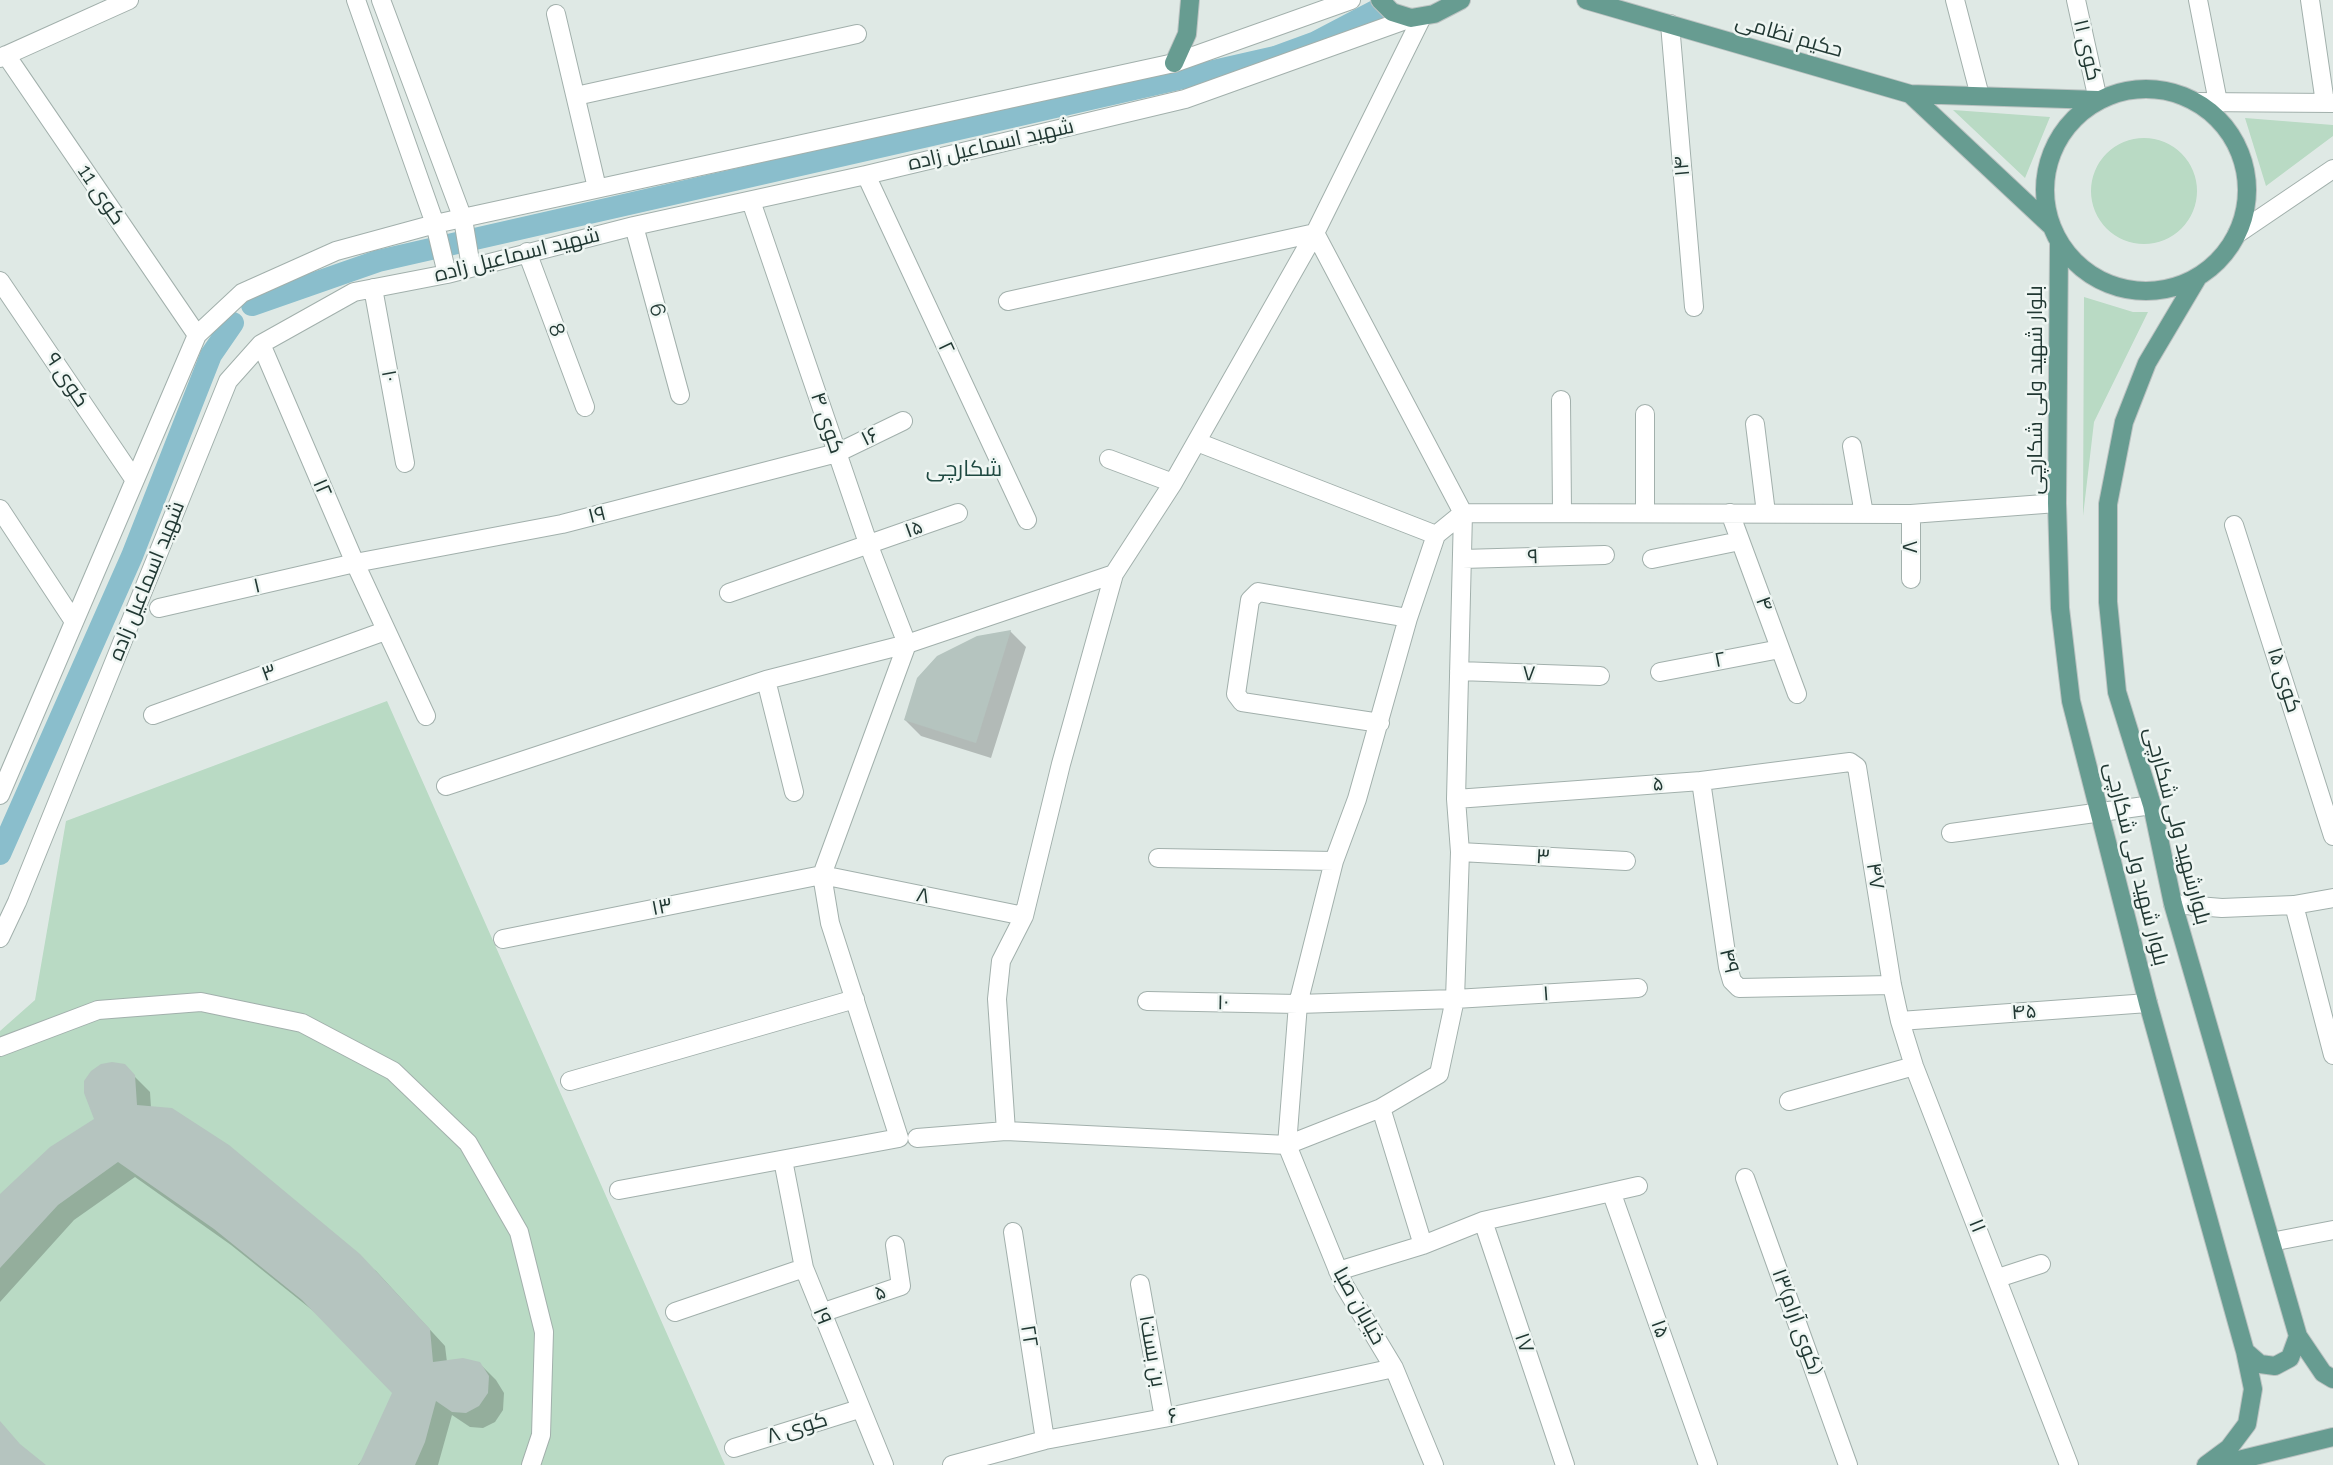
<!DOCTYPE html>
<meta charset="utf-8">
<style>
body{margin:0}
canvas{display:block;background:#dfe9e5}
</style>
<canvas width="2333" height="1465"></canvas>
<script>
const ctx = document.querySelector('canvas').getContext('2d');
ctx.lineJoin = 'round';
function paint(path, color) { ctx.fillStyle = color; ctx.fill(path, 'evenodd'); }
const toPath = rows => new Path2D(rows.map(r => 'M' + r).join(''));
function trace(path, color, width, dash) { ctx.strokeStyle = color; ctx.lineWidth = width; ctx.lineCap = dash ? 'butt' : 'round'; ctx.setLineDash(dash || []); ctx.stroke(path); }
function write(font, color, halo, rows, align = 'center') {
  ctx.font = font + ' Raleway,Cairo,sans-serif'; ctx.lineWidth = 5; ctx.setLineDash([]); ctx.textBaseline = 'middle'; ctx.strokeStyle = halo; ctx.fillStyle = color; for (const [text, x, y, turn = 0] of rows) {
    ctx.save(); ctx.translate(x, y); ctx.rotate((+turn || 0) * Math.PI / 180); ctx.textAlign = isNaN(turn) ? turn : align; if (halo) ctx.strokeText(text, 0, 0); ctx.fillText(text, 0, 0); ctx.restore();
  }
}
paint(toPath([
 [1953,110,2050,117,2025,178],
 [2245,118,2333,125,2333,136,2266,186],
 '2091 191a53 53 0 1 1 106 0a53 53 0 1 1-106 0Z',
 [2084,297,2133,312,2148,312,2094,422,2083,516],
 [387,701,725,1465,0,1465,0,1031,35,1000,66,821]
]), '#b9dac4');
paint(toPath([
 [1010,631,1026,647,991,758,921,736,905,720],
 [124,1066,150,1092,151,1108,376,1271,445,1346,447,1362,480,1364,496,1380,504,1393,503,1410,495,1422,483,1428,470,1427,452,1415,438,1465,358,1465,364,1458,394,1393,317,1314,231,1245,135,1177,74,1220,0,1302,0,1195,96,1120]
]), '#0003');
trace(toPath([
 [252,305,378,261,1275,57,1316,42,1377,10],
 [0,854,132,556,211,355,233,323]
]), '#8abecc', 22);
paint(toPath([
 [1011,630,976,743,904,720,917,678,937,656,977,636],
 [112,1062,125,1064,135,1075,137,1105,172,1108,229,1145,360,1254,430,1329,433,1362,463,1358,480,1362,489,1376,488,1393,479,1406,466,1413,452,1412,436,1401,425,1442,415,1465,359,1465,392,1393,302,1300,214,1229,118,1162,58,1205,0,1268,0,1194,50,1147,94,1119,84,1093,84,1081,91,1071,101,1064],
 [0,1421,20,1444,46,1465,0,1465]
]), '#b5c4bf');
const minor = toPath([
 [356,0,435,224,447,274],
 [381,0,463,219,471,267],
 [1955,0,1980,96],
 [2076,0,2098,100],
 [2198,0,2218,102],
 [2310,0,2325,103],
 [556,14,597,188],
 [1670,24,1694,307],
 [6,55,197,335],
 [0,58,129,0],
 [576,96,857,34],
 [2196,102,2333,103],
 [866,175,1027,520],
 [634,226,680,395],
 [2237,234,2333,169],
 [527,252,585,407],
 [0,281,134,479],
 [373,288,405,463],
 [261,344,355,563,426,716],
 [1561,400,1562,512],
 [1645,414,1645,513],
 [1755,424,1766,513],
 [1197,442,1436,535],
 [1852,446,1864,514],
 [1109,459,1173,483],
 [0,509,73,620],
 [1730,513,1797,694],
 [1911,514,1911,579],
 [2234,525,2333,836],
 [1462,559,1605,555],
 [1652,559,1740,541],
 [729,593,958,513],
 [159,608,355,563,562,524,837,453,903,421],
 [1459,671,1600,676],
 [1660,672,1780,649],
 [766,680,794,792],
 [153,715,385,631],
 [1380,723,1242,702,1236,694,1250,600,1258,592,1408,618],
 [1701,781,1728,967,1732,981,1739,988,1892,985],
 [446,786,766,680,907,644,869,546,751,201],
 [0,795,197,335,242,293,336,251,435,224,1174,63,1351,0],
 [1456,799,1701,781,1850,762,1857,767,1892,985,1900,1021,1914,1066,2069,1465],
 [1951,833,2152,805],
 [1460,852,1626,861],
 [1158,858,1334,861],
 [2173,904,2222,908,2294,905,2333,898],
 [2294,905,2333,1055],
 [0,938,17,902,228,381,261,344,354,292,447,274,634,226,866,175,1185,99,1411,18],
 [503,939,822,875,1024,916],
 [1147,1001,1298,1004,1455,999,1638,988],
 [1900,1021,2148,1003],
 [0,1047,98,1010,201,1002,302,1023,393,1071,468,1143,519,1232,544,1332,541,1435,531,1465],
 [570,1081,855,999],
 [1789,1101,1914,1066],
 [1381,1108,1423,1245],
 [1006,1131,1287,1145,1381,1108,1439,1074,1455,999,1460,852,1456,799,1463,513,1315,233,1008,301],
 [917,1138,1006,1131,997,999,1001,961,1024,916,1061,764,1114,574],
 [783,1160,804,1268,884,1465],
 [1745,1178,1848,1465],
 [619,1190,899,1138,830,923,822,875,907,644,1114,574,1173,483,1315,233,1422,17],
 [1612,1194,1708,1465],
 [1483,1221,1565,1465],
 [1013,1232,1045,1440],
 [2271,1242,2333,1230],
 [1338,1271,1423,1245,1483,1221,1638,1186],
 [1998,1278,2041,1264],
 [1140,1284,1164,1418],
 [675,1312,804,1268],
 [821,1313,901,1286,895,1245],
 [734,1448,859,1409],
 [952,1465,1045,1440,1164,1418,1394,1368],
 [1434,1465,1394,1368,1344,1285,1287,1145,1298,1004,1334,861,1357,799,1408,618,1436,535,1463,513,1911,514,2057,503]
]);
const major = toPath([
 [1380,0,1392,12,1411,18,1434,14,1461,0],
 [1586,0,1910,94,2098,100],
 [1174,63,1187,34,1190,0],
 '2045 190a101 101 0 1 1 202 0a101 101 0 1 1-202 0Z',
 [1910,94,2050,225],
 [2059,244,2057,503,2060,608,2071,701,2148,1003,2245,1351,2253,1389,2247,1424,2229,1448,2206,1465],
 [2198,277,2147,363,2124,422,2108,504,2108,602,2117,692,2152,805,2173,904,2298,1336,2323,1373,2333,1379],
 [2245,1351,2260,1364,2275,1366,2290,1358,2298,1336],
 [2218,1465,2333,1437]
]);
trace(minor, '#a2b0ac', 20);
trace(major, '#bcc3c2', 20);
trace(minor, '#fff', 18);
trace(major, '#679c91', 18);
write('21px', '#213833', '#eff6f3', [
 ["حکیم نظامی",1789,36,16],
 ["کوی ۱۱",2087,50,77],
 ["شهید اسماعیل زاده",991,145,-13],
 ["۱۴",1682,166,-95],
 ["کوی 11",101,195,56],
 ["شهید اسماعیل زاده",517,255,-14],
 ["6",657,310,75],
 ["8",556,330,69],
 ["۲",946,348,65],
 ["۱۰",389,376,80],
 ["کوی ۹",67,380,56],
 ["بلوار شهید ولی شکارچی",2036,390,-90],
 ["کوی ۴",827,423,71],
 ["۱۶",870,437,-26],
 ["۱۲",322,488,67],
 ["۱۹",597,515,-14],
 ["۱۵",914,529,-20],
 ["۸",1911,547,-90],
 ["۹",1533,557,-2],
 ["شهید اسماعیل زاده",147,581,-68],
 ["۱",257,586,-13],
 ["۴",1764,604,70],
 ["۲",1720,660,-11],
 ["۳",269,673,-20],
 ["۷",1529,674,2],
 ["کوی ۱۵",2284,680,72],
 ["۵",1658,784,-4],
 ["بلوارشهید ولی شکارچی",2177,826,75],
 ["۳",1543,857,3],
 ["بلوار شهید ولی شکارچی",2136,864,76],
 ["۴۷",1875,876,81],
 ["۸",923,896,12],
 ["۱۳",662,907,-11],
 ["۴۹",1729,961,76],
 ["۱",1546,994,-4],
 ["۱۰",1223,1003,1],
 ["۴۵",2024,1012,-4],
 ["۱۱",1977,1226,68],
 ["۵",880,1293,-19],
 ["خیابان صبا",1359,1306,61],
 ["۱۹",822,1316,68],
 ["۱۳(کوی آرام)",1797,1322,70],
 ["۱۵",1660,1329,70],
 ["۲۲",1029,1336,81],
 ["۱۷",1524,1343,71],
 ["بن بست۱",1152,1351,80],
 ["۶",1173,1416,-12],
 ["کوی ۸",797,1428,-17]
]);
write('22px', '#1f4941', '#eff6f3', [
 ["شکارچی",964,469]
]);
</script>
